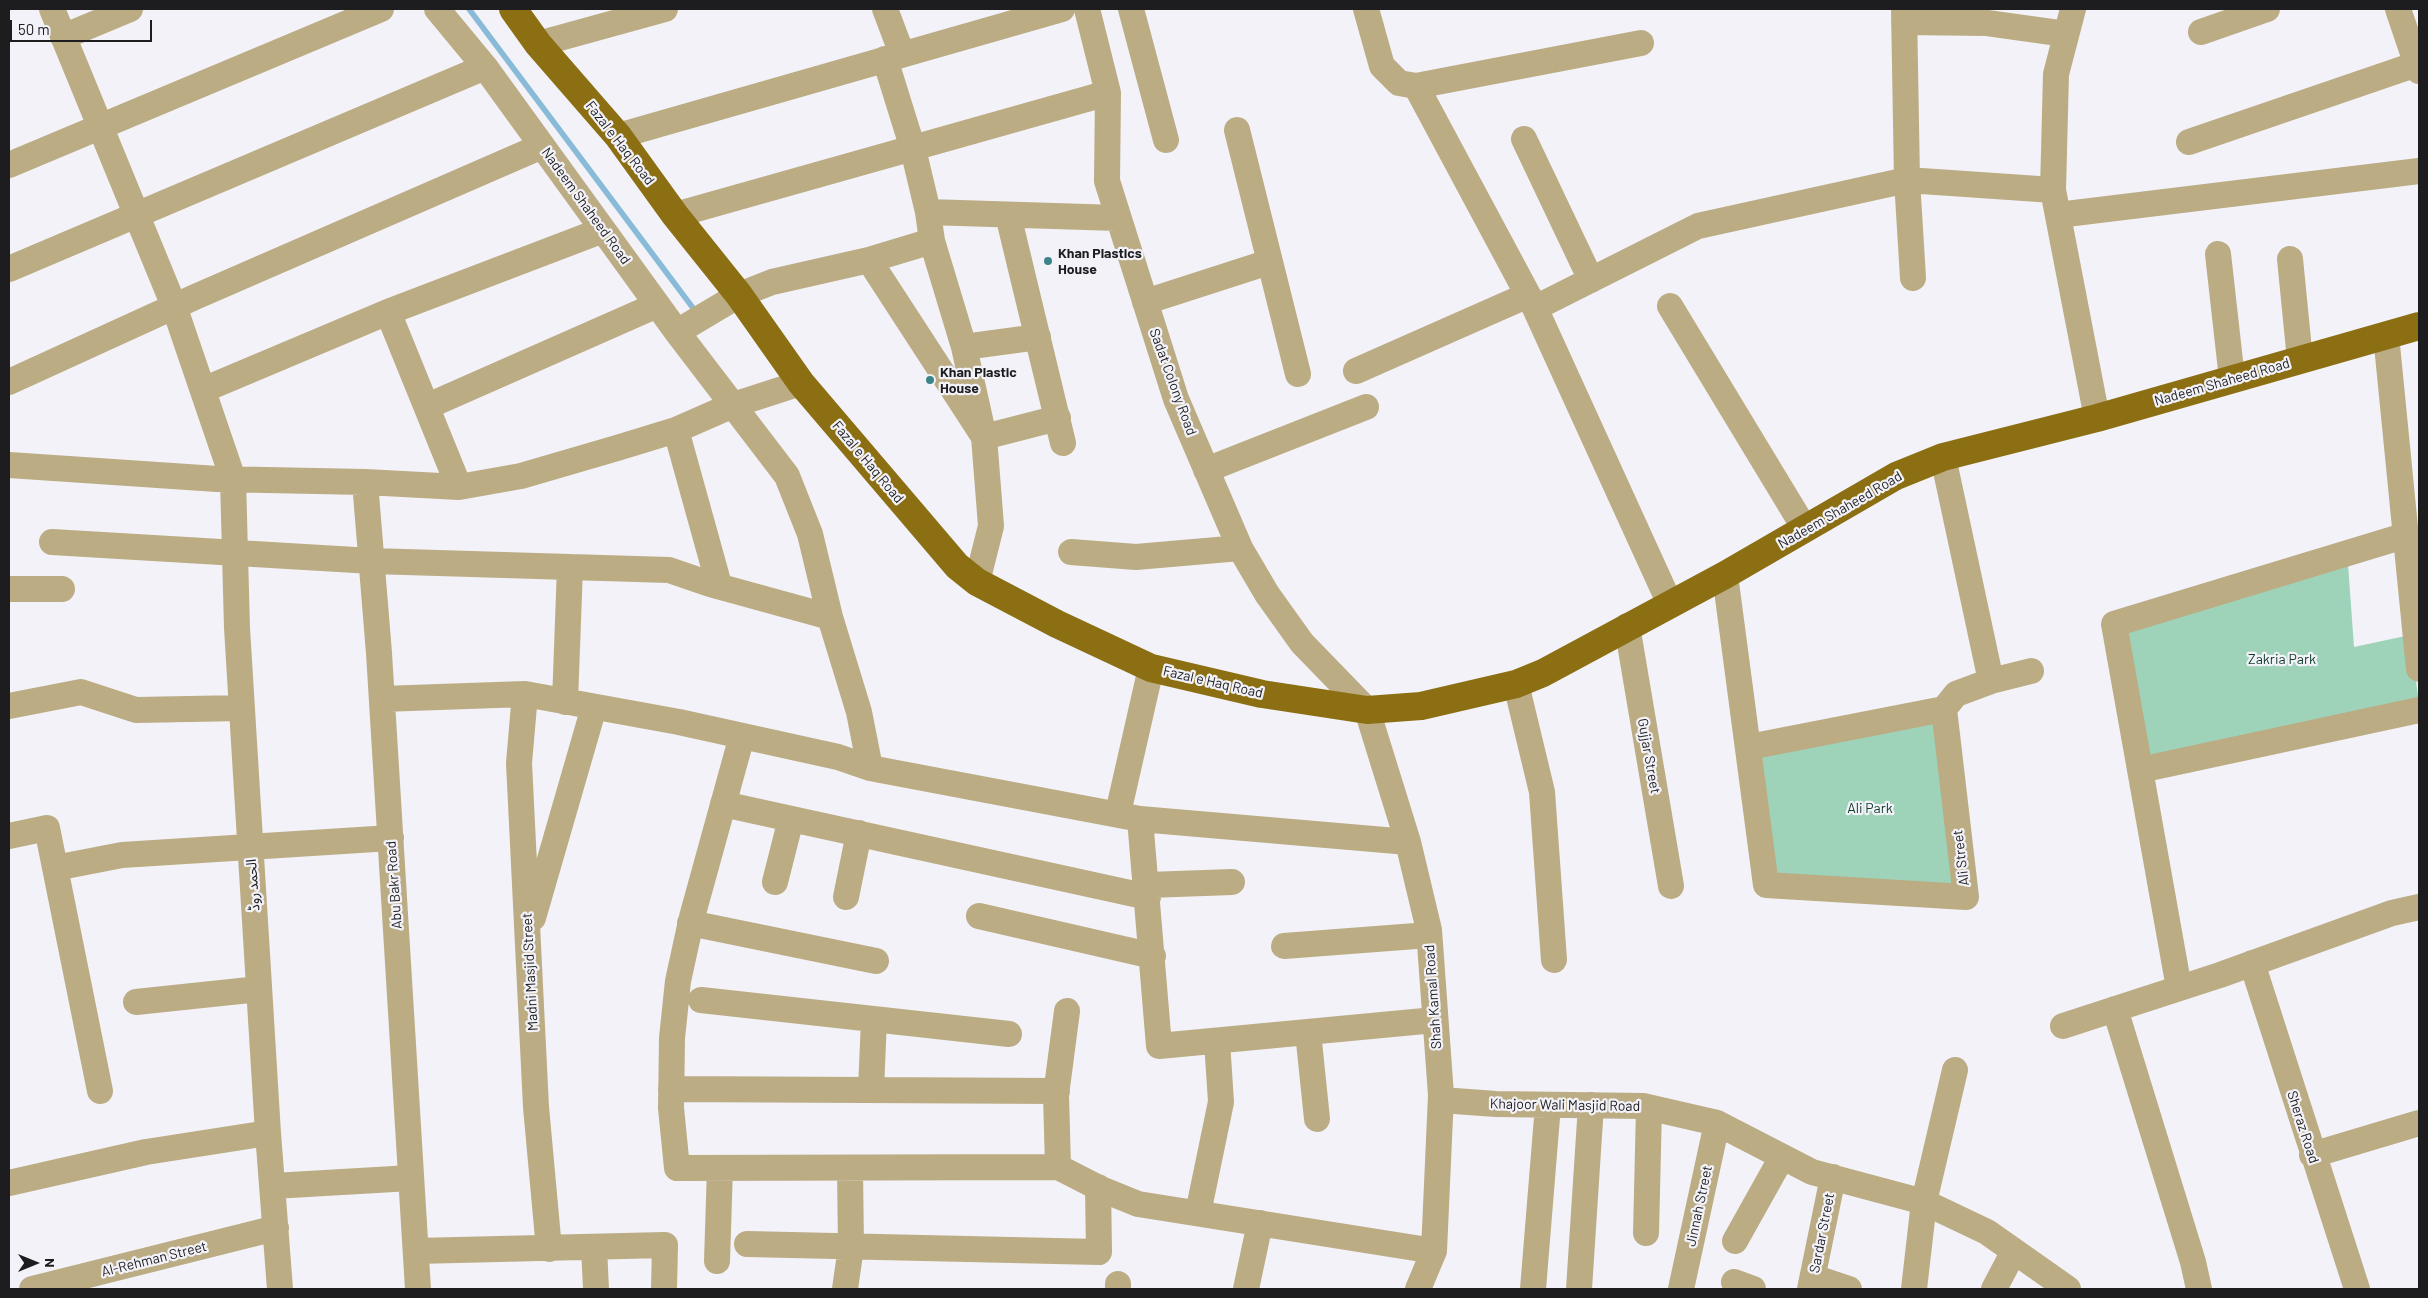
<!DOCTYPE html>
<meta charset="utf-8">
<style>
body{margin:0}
#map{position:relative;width:2428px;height:1298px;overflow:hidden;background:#f2f2f8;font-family:Barlow,sans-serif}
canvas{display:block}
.frame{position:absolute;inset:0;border:10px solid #1d1d1f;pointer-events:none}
.north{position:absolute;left:10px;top:1238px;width:50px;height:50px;-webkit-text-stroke:4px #f2f2f8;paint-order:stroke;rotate:90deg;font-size:14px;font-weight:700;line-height:20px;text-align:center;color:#1d1d1f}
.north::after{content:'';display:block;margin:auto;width:18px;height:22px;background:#1d1d1f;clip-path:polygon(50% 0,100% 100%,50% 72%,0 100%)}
.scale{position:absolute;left:10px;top:20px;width:142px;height:22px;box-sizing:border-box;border:2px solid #1d1d1f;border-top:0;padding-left:6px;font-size:15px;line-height:18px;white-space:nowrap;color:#1d1d1f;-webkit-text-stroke:4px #f2f2f8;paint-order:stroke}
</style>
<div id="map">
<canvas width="2428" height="1298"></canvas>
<div class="frame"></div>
<div class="north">N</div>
<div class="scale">50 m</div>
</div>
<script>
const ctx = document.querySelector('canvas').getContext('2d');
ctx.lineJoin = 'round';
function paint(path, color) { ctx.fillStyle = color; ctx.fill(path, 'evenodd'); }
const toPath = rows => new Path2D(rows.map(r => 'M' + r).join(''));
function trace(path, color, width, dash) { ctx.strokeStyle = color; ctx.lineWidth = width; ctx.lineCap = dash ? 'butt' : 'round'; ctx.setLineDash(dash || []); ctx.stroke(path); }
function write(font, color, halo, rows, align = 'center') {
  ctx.font = font + ' Barlow,"Noto Sans Arabic",sans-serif'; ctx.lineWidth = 4.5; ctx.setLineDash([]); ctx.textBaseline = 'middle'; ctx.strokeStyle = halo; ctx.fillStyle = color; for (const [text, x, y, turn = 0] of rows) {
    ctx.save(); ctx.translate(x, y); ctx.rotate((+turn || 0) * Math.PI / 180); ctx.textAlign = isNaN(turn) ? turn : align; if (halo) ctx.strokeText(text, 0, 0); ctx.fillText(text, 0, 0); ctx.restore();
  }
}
paint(toPath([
 [2348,564,2354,647,2410,635,2419,704,2145,764,2120,627],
 [1944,709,1966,897,1766,885,1749,747]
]), '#9ed3b9');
trace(toPath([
 [469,9,693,308]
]), '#89bad7', 5.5);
trace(toPath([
 [52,9,174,306,233,479,237,628,268,1133,280,1289],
 [437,9,485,67,677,332,787,476,810,534,830,617,859,712,870,768],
 [885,9,902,54],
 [1087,9,1108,93,1107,181,1176,399,1240,548,1267,594,1302,643,1367,710,1408,842,1429,930,1441,1095,1434,1251,1418,1289],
 [1131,9,1166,140],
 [1366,9,1382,66,1399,83,1416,86,1535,308],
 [1904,9,1907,180,1913,278],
 [2073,9,2056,74,2053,190,2097,418],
 [2398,9,2419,71],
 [1904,22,1987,23,2066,34],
 [2201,32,2267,9],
 [63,37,130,9],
 [538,44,665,9],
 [885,59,913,149,928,212,932,241,964,347,984,437,991,526,977,582],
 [1416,86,1641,43],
 [1237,130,1298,374],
 [618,136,1062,9],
 [1524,139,1591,280],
 [2189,142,2417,64],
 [9,165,381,9],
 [928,212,1117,218],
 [675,215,1108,93],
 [1008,215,1063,443],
 [2058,215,2419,171],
 [2218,254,2232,379],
 [2290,259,2300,360],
 [869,260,984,437,1058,418],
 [9,269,485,67],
 [1145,302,1269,262],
 [1670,306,1805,529],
 [388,312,459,487],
 [677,332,739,295,772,282,869,260,932,241],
 [2386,335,2419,669],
 [964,347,1038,337],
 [1356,371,1528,295],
 [9,382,195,297,542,146],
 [203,390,388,312,603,230],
 [428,406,657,305],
 [676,430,719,585],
 [1943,457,1991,681],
 [9,465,217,479,365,482,459,487,521,476,617,448,676,430,733,405,801,383],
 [1206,470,1366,407],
 [365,482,379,653,418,1289],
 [52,542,372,561,669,570,710,584,830,617],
 [1071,552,1136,557,1240,548],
 [1725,575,1766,885,1966,897,1944,709,1749,747],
 [9,589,62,589],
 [1670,604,1535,308,1698,226,1907,180,2053,190],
 [1627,626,1671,886],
 [1516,684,1542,792,1554,960],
 [525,694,519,763,536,1107,549,1249],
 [382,699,525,694,679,722,838,757,870,768,1140,819,1408,842],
 [565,702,570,567],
 [9,706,81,692,136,710,242,708],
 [1944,709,1956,694,1991,681,2031,671],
 [742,736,692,917,678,981,672,1038,671,1108,677,1168,1058,1167],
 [2140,770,2419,710],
 [723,804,1148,897],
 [1118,813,1151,668],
 [1140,819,1159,1046,1435,1020],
 [9,836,47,828,100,1091],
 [55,868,122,855,391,838],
 [775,882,791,819],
 [1148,885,1232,882],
 [846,897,859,833],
 [979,916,1153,956],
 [533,918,594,707],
 [690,923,876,961],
 [1284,946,1429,935],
 [2252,963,2357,1289],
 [2179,988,2114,624,2407,535],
 [701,1000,1009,1034],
 [136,1002,259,989],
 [2115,1009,2193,1262,2199,1289],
 [1067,1011,1056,1095,1058,1167,1101,1189,1138,1204,1434,1251],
 [2063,1026,2220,975,2392,913,2419,907],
 [1308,1032,1317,1119],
 [671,1089,1057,1091],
 [871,1090,874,1019],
 [1441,1100,1496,1104,1643,1106,1717,1123,1812,1172,1924,1202,1987,1232,2068,1289],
 [2312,1155,2419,1123],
 [9,1183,146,1152,268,1133],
 [273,1186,411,1178],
 [1198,1213,1221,1102,1217,1041],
 [1646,1233,1649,1108],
 [1735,1241,1782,1157],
 [747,1244,1099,1252,1098,1187],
 [594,1247,596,1289],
 [416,1251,665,1245,664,1289],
 [717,1261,720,1168],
 [1813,1277,1849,1289],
 [1734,1282,1753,1289],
 [1118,1284,1118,1289],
 [32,1289,276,1228],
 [845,1289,851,1247,850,1168],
 [1246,1289,1260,1223],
 [1533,1289,1548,1105],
 [1579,1289,1591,1105],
 [1681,1289,1717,1123],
 [1810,1289,1833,1177],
 [1914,1289,1924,1202,1955,1070],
 [1994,1289,2014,1251]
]), '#bbac84', 26);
trace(toPath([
 [513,9,538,44,618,136,675,215,739,295,801,383,957,566,977,582,1057,624,1151,668,1262,694,1367,710,1421,706,1516,684,1543,673,1725,575,1896,476,1943,457,2097,418,2419,326]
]), '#8c6f12', 28);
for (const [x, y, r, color] of [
 [1048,261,5,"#3c8489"],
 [930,380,5,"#3c8489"]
]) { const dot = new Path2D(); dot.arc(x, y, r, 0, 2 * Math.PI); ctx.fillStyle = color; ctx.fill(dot); trace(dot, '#f2f2f8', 2); }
write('14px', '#1d1d1f', '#f2f2f8', [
 ["Fazal e Haq Road",620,143,52],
 ["Nadeem Shaheed Road",586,206,54],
 ["Sadat Colony Road",1173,382,70],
 ["Nadeem Shaheed Road",2222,382,-16],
 ["Fazal e Haq Road",868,462,50],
 ["Nadeem Shaheed Road",1840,510,-30],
 ["Fazal e Haq Road",1213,682,13],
 ["Gujjar Street",1649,756,80],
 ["Ali Street",1961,858,-97],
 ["الحمد روڈ",253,885,-94],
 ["Abu Bakr Road",394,885,-94],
 ["Madni Masjid Street",530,972,-93],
 ["Shah Kamal Road",1433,997,-94],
 ["Khajoor Wali Masjid Road",1565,1105,1],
 ["Sheraz Road",2303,1127,72],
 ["Jinnah Street",1699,1206,-78],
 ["Sardar Street",1822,1233,-79],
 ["Al-Rehman Street",154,1259,-14]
]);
write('bold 14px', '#1d1d1f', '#f2f2f8', [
 ["Khan Plastics",1058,253],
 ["House",1058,269],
 ["Khan Plastic",940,372],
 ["House",940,388]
], 'left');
write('14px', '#0d3a29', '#f2f2f8', [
 ["Zakria Park",2282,659],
 ["Ali Park",1870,808]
]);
</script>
